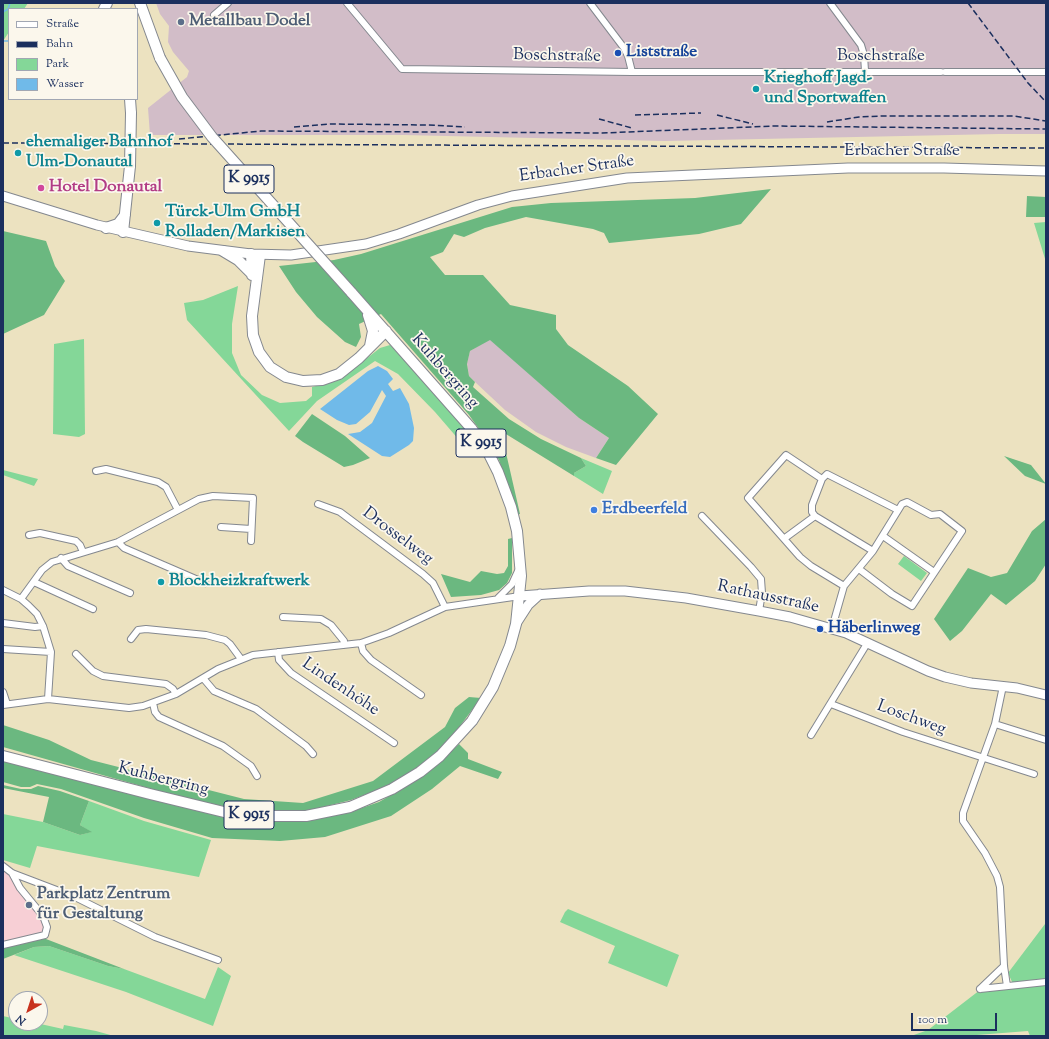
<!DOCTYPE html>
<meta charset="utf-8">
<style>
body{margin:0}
#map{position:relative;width:1049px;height:1039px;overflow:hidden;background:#ece2c0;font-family:"Sorts Mill Goudy",serif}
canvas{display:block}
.frame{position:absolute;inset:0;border:4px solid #1b2f5e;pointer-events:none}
.legend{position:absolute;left:8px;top:8px;width:130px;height:92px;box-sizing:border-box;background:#fbf7ec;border:1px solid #a1a7b3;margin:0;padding:5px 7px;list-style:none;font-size:12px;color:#1b2f5e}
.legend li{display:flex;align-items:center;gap:8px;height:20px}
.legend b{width:20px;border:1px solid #a1a7b3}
.north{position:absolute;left:8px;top:991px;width:40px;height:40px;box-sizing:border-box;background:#fbf7ec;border:1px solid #a1a7b3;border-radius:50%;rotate:219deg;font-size:11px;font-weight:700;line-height:16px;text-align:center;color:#1b2f5e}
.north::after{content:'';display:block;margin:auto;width:14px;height:18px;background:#c8321e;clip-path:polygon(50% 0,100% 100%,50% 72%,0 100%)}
.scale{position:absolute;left:911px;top:1013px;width:86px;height:18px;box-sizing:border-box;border:2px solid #1b2f5e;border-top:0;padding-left:5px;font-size:12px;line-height:14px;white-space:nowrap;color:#1b2f5e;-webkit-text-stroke:3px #fbf7ec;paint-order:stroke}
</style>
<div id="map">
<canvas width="1049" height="1039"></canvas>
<div class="frame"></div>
<ul class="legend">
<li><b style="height:5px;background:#fff"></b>Straße</li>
<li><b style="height:5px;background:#1b2f5e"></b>Bahn</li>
<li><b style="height:11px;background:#84d798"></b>Park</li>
<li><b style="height:11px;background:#70bae9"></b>Wasser</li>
</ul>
<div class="north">N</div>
<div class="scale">100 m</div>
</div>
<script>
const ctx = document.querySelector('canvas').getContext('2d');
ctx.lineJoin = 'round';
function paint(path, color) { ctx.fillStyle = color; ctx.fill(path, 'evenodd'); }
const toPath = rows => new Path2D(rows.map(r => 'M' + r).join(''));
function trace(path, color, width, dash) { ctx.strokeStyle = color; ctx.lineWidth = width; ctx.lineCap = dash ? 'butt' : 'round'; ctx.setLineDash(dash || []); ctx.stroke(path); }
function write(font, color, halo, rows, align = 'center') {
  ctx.font = font + ' "Sorts Mill Goudy",serif'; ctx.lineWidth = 3.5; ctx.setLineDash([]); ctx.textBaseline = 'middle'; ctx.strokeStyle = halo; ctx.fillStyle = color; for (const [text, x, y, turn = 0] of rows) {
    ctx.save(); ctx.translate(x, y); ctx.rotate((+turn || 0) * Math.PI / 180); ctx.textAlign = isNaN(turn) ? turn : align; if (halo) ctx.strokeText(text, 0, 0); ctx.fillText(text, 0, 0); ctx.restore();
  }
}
paint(toPath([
 [3,871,10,874,13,883,41,917,45,927,43,933,3,942]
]), '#f7cfd5');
paint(toPath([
 [156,3,1046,3,1046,134,999,134,665,141,403,135,150,135,148,108,187,77,189,71,173,52,168,42,169,26,160,14],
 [490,339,579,418,609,438,596,458,566,447,536,432,505,410,475,382,469,376,467,363,470,351]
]), '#d2bdc8');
paint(toPath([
 [3,3,28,3,24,9,9,9,9,32,3,41],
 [1046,222,1046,262,1034,223],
 [238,286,232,324,232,353,241,375,262,395,280,403,306,401,312,396,312,387,339,380,380,348,390,345,445,403,475,443,466,448,435,412,398,374,375,361,317,401,289,431,187,320,184,303,203,300],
 [84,339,85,434,79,437,53,434,54,344],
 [581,458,612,471,603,494,574,476,574,473,586,466],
 [3,470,38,479,34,486,3,475],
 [904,556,927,573,921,581,898,564],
 [89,801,144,821,211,840,199,877,37,846,30,868,3,860,3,814,43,822,80,835,91,832,80,825],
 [568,909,679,955,667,987,608,963,615,946,560,922,565,912],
 [1045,924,1046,980,1013,984,1008,973],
 [49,946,108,966,124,969,205,999,218,967,231,976,213,1026,126,992,14,955,34,947],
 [1046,984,1046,1036,1030,1036,1028,1031,964,1036,911,1036,928,1030,980,990],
 [3,1016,16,1019,16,1023,36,1023,63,1029,64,1025,96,1031,114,1036,3,1036]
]), '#84d798');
paint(toPath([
 [771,189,741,224,699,234,609,243,604,233,593,229,526,217,485,228,464,237,454,234,443,252,430,257,445,275,483,275,510,305,556,315,556,329,568,345,628,386,658,414,616,465,596,458,609,438,579,418,490,340,470,351,467,364,469,376,475,382,473,387,509,419,541,439,581,458,586,466,574,473,574,476,501,431,520,514,516,515,499,460,484,436,469,415,381,314,359,324,361,337,356,347,345,342,317,317,296,292,279,266,334,260,361,254,512,207,551,203,695,198],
 [1027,196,1046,197,1046,217,1026,217],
 [3,231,46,241,55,266,65,281,44,315,3,334],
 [312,414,345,436,370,458,353,465,344,467,303,442,295,436],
 [1004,456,1031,465,1046,484,1025,476],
 [1046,519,1046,564,1035,581,1006,605,991,594,962,631,950,641,934,619,968,568,991,577,1007,573,1032,531],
 [512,538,512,573,507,583,499,590,481,595,451,597,441,574,470,582,481,571,497,574,504,573,508,566,508,539],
 [469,697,481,698,460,726,435,755,414,772,393,784,351,800,307,811,253,811,198,802,3,747,3,725,49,740,91,760,244,799,303,803,373,781,445,727,455,708],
 [459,744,468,753,468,759,502,772,498,779,460,766,432,789,391,816,325,837,280,841,212,838,144,818,61,789,37,784,30,787,21,787,3,782,3,759,224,815,356,810,379,802,405,787,443,759],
 [3,785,21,789,31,789,38,786,60,791,89,801,80,825,92,832,80,835,43,822,49,797,3,788],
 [40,939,46,939,124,969,108,966,49,946,34,947,3,959,3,947]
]), '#6bb880');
paint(toPath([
 [378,366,387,371,393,379,388,384,393,391,400,388,409,404,414,428,413,441,409,445,390,457,382,456,348,434,360,432,372,423,386,396,382,390,370,412,356,424,349,425,337,420,320,409,368,371]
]), '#70bae9');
trace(toPath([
 [3,12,8,9,10,3],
 [3,41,9,41]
]), '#70bae9', 1.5);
const street = toPath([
 [347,3,402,69,632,72,941,72],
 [590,3,624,48,628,56,632,72],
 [830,3,861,45,864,55,865,71],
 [214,15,228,3],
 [945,72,1046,72],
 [96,471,106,469,158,482,166,487,178,510],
 [318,504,340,512,423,574,433,583,445,607],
 [702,516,751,567,761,579,762,593,759,611],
 [815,516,873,551],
 [221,527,251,529],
 [29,535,40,533,76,541,80,545,83,552],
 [883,536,934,572],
 [785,538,815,516,812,512,812,505,822,479],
 [118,542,124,548,205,583],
 [61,558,68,566,130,593],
 [34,582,93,609],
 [844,586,811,566,800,557,748,498,786,455,822,479,827,474,898,510],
 [3,590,21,599,29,606,37,614,43,626,51,652,48,699],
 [498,598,512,584,518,571],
 [21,599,42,570,52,562,118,542,199,499,213,496,253,498,251,541],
 [283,617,321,619,331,625,344,641,344,645],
 [3,623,35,627,43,626],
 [832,628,844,586,873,551,902,504,907,502,931,515,940,514,962,531,912,606,892,594,859,569],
 [131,639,138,630,146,629,206,635,225,640,230,644,241,659],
 [361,643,363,651,371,660,421,695],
 [3,649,51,652],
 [278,652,279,660,291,673,394,743],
 [76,654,93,671,103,676,166,684,173,689,176,694],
 [203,678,214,691,256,709,306,746,313,754],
 [1003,686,995,724,963,813,963,821,985,853,997,876,1000,887,1004,966,1007,986],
 [3,692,7,704],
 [153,703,155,712,159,717,223,746,251,766,257,776],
 [831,704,903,732,1034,774],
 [3,705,48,699,129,708,143,706,176,694,218,669,253,655,361,643,389,633,445,607,520,596],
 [995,724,1046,740],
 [811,735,868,642],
 [3,866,12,873,75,897,155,937,218,960],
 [3,945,45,935,47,927,43,916,20,888,12,873],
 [980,989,1046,982],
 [980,989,1004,966]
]);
const secondary = toPath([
 [3,196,97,225,188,246,251,254,291,255,366,244,399,234,478,205,512,196,627,178,848,168,944,168,1046,171],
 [520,596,589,591,625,591,686,598,759,611,790,617,846,633,928,671,945,677,971,683,1017,688,1046,695],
 [517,622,528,605,540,594]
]);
const primary = toPath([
 [140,3,160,58],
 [104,9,107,3],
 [130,99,131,113],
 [106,228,118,224,125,215],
 [123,232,130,166],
 [223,251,238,260,252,274],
 [251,254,252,275],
 [260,255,252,316,253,335,259,352,270,367,286,377,303,381,322,380,339,374,359,358,386,331],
 [368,315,373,331,370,346],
 [3,756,150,794,224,812,256,816,306,816,350,807,392,789,420,772,440,756,472,721,493,687,510,646,516,624,521,576,517,531,511,507,498,472,488,452,471,428,351,292]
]);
trace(street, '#84888f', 8);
trace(secondary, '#84888f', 11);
trace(primary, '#84888f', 12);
trace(street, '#fff', 6);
trace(secondary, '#fff', 9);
trace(primary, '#fff', 10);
trace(toPath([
 [968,3,1028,83,1046,102],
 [635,115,701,113],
 [717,115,753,124],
 [599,119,632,128],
 [827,122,859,117,882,116,1014,116,1046,121],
 [294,127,330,124,429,125,465,127],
 [179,139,261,131,602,133,775,126,1046,129],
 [3,143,1046,148]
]), '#1b2f5e', 1.5, [6, 3]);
const primaryBridge = toPath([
 [160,58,182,97,212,137,351,292],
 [130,166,131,113]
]);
trace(primaryBridge, '#84888f', 12, []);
trace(primaryBridge, '#fff', 10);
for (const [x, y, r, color] of [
 [181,22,4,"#5c6f8a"],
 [618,53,4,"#1a4fb4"],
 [756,89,4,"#0f9aa8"],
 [18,153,4,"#0f9aa8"],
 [41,188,4,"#d1479c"],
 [157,223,4,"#0f9aa8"],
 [594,510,4,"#3f7fe0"],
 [161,582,4,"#0f9aa8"],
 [820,629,4,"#1a4fb4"],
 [29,905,4,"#5c6f8a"]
]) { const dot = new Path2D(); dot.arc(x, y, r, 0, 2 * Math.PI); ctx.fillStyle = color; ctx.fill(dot); trace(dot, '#fbf7ec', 1.5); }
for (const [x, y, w] of [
 [249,179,50],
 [481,443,50],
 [249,815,50]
]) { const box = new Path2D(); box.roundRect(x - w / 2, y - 14, w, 28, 3); ctx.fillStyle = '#fbf7ec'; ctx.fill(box); trace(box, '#1b2f5e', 1); }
write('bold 16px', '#1b2f5e', null, [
 ["K 9915",249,179],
 ["K 9915",481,443],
 ["K 9915",249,815]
]);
write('bold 17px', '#4e5e75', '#fbf7ec', [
 ["Metallbau Dodel",189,22],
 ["Parkplatz Zentrum",37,895],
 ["für Gestaltung",37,915]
], 'left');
write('bold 17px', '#164399', '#fbf7ec', [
 ["Liststraße",626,53],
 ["Häberlinweg",828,629]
], 'left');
write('17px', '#1b2f5e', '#fbf7ec', [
 ["Boschstraße",557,57,1],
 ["Boschstraße",881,57],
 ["Erbacher Straße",902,152],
 ["Erbacher Straße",577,170,-8],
 ["Kuhbergring",444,372,49],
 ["Drosselweg",397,537,37],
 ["Rathausstraße",768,598,12],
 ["Lindenhöhe",340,688,34],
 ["Loschweg",911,719,20],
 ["Kuhbergring",163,780,14]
]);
write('bold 17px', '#0d838f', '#fbf7ec', [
 ["Krieghoff Jagd-",764,79],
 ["und Sportwaffen",764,99],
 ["ehemaliger Bahnhof",26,143],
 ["Ulm-Donautal",26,163],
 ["Türck-Ulm GmbH",165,213],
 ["Rolladen/Markisen",165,233],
 ["Blockheizkraftwerk",169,582]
], 'left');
write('bold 17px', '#b23c85', '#fbf7ec', [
 ["Hotel Donautal",49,188]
], 'left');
write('bold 17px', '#366cbe', '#fbf7ec', [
 ["Erdbeerfeld",602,510]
], 'left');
</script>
